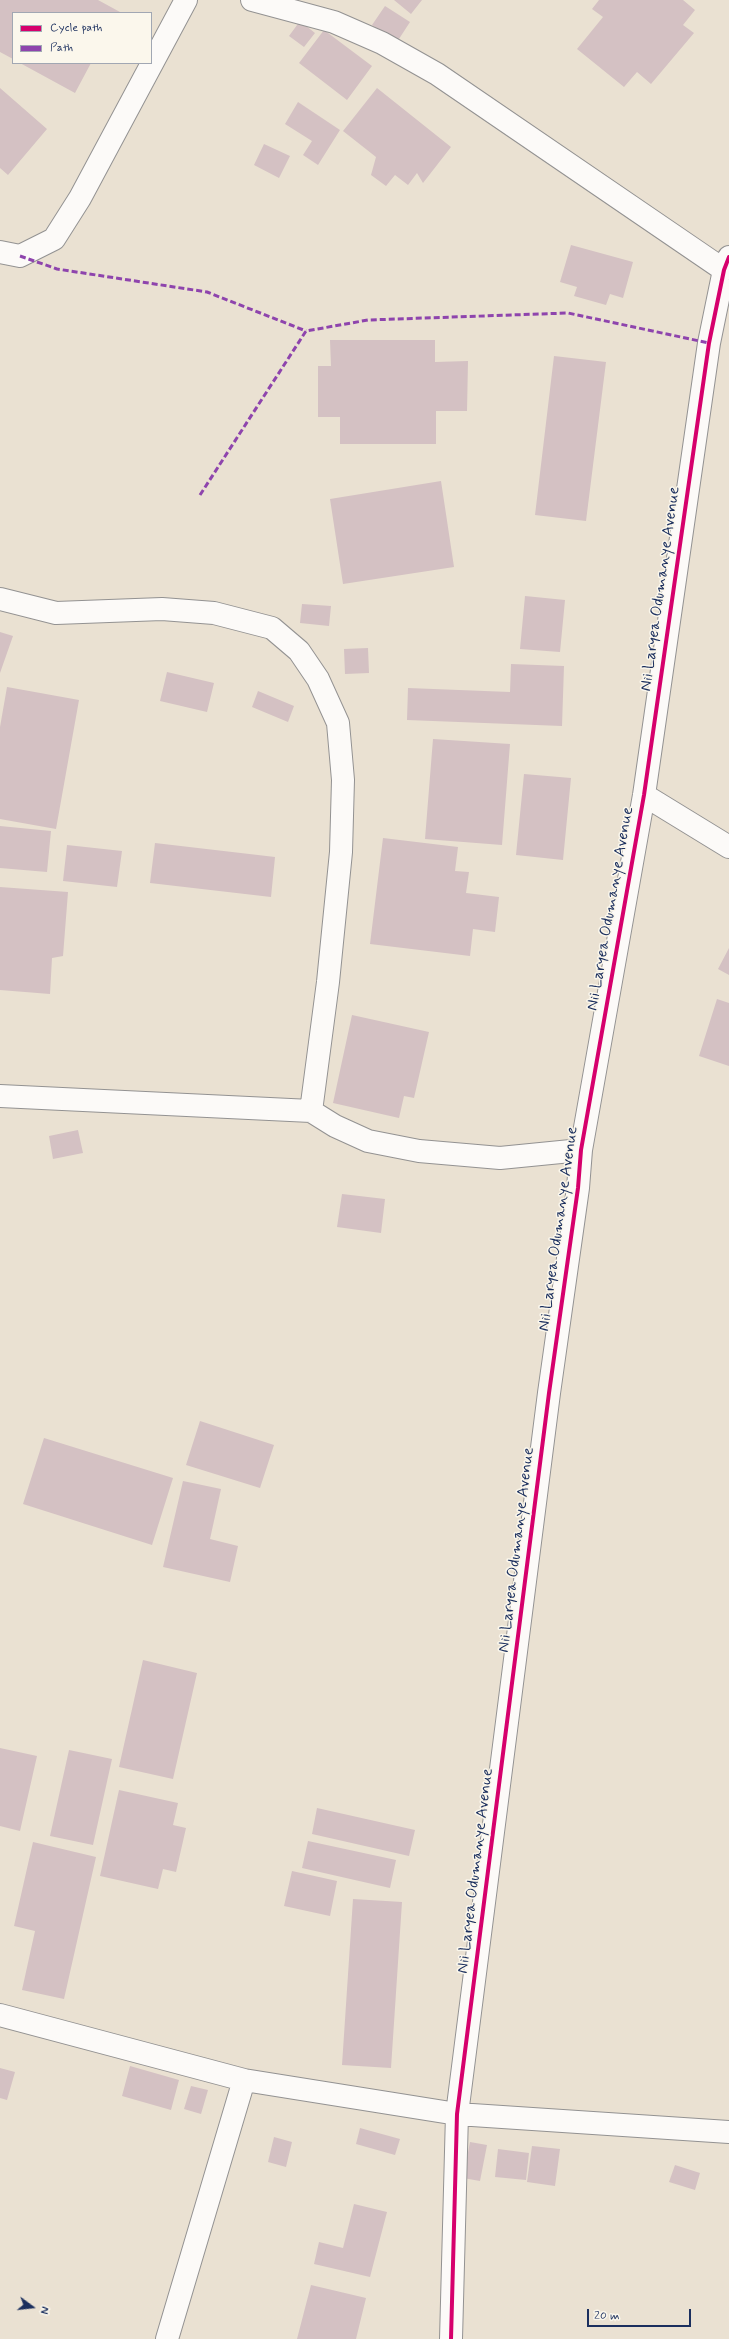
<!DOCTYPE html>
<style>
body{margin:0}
#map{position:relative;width:729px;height:2339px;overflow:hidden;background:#eae1d2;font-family:Mynerve,sans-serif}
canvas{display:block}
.legend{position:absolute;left:12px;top:12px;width:140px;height:52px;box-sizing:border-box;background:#fbf7ec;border:1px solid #a1a7b3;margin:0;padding:5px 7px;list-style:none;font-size:12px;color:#1b2f5e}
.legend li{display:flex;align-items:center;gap:8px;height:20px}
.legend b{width:20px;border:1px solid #a1a7b3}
.north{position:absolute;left:12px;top:2287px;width:40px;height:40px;-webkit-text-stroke:3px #fbf7ec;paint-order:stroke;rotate:105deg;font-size:11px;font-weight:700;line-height:16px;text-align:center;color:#1b2f5e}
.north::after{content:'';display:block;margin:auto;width:14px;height:18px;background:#1b2f5e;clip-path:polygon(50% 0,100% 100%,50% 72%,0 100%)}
.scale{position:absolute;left:587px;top:2309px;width:104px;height:18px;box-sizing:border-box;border:2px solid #1b2f5e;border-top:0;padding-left:5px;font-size:12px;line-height:14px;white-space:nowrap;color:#1b2f5e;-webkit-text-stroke:3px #fbf7ec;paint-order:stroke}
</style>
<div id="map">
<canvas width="729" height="2339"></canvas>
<ul class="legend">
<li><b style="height:5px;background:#d6006c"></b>Cycle path</li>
<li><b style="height:5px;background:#8e44ad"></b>Path</li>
</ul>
<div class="north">N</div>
<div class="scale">20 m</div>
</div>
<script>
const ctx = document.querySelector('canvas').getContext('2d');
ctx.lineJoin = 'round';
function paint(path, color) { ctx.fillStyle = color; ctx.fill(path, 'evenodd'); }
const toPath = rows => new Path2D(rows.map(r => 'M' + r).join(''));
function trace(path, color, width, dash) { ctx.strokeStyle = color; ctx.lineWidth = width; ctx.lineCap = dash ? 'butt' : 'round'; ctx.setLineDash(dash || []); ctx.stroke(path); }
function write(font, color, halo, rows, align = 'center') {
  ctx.font = font + ' Mynerve,sans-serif'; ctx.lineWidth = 3; ctx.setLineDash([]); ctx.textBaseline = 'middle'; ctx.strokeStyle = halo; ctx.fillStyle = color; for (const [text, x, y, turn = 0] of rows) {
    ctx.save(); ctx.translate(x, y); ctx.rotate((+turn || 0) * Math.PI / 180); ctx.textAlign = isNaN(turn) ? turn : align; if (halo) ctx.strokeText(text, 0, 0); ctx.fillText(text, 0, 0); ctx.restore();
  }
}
paint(toPath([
 [0,0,98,0,120,12,13,13,13,59,0,52],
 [394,0,422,0,411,14],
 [599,0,683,0,695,10,683,25,694,33,651,84,637,72,624,87,577,49,603,17,592,9],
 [385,6,410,22,397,42,372,25],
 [300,21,315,33,304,47,289,36],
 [324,30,372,66,347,100,299,63],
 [20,63,91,63,75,93],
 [0,88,47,129,8,175,0,168],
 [377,88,451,147,423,183,417,173,408,185,395,175,386,186,371,175,376,157,343,131],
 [298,102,340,130,318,165,303,155,312,141,285,124],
 [264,144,290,156,279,178,254,165],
 [571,245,633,262,623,298,610,294,606,305,574,296,577,287,560,282],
 [330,340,435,340,435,362,468,361,467,411,436,411,436,444,340,444,340,417,318,417,318,366,331,366],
 [554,356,606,362,586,521,535,515],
 [441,481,454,567,343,584,330,499],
 [525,596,565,600,560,652,520,649],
 [302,604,331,606,329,626,300,623],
 [0,632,13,636,0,673],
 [368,648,369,673,345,674,344,649],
 [511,664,564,666,562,726,407,720,408,688,510,692],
 [167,672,214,683,207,712,160,701],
 [7,687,79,700,56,829,0,819,0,727],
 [258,691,294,706,288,722,252,707],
 [433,739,510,744,502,845,425,839],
 [524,774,571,778,563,860,516,855],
 [0,826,51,831,47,872,0,868],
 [383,838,458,847,455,871,469,872,466,893,499,897,495,932,473,929,470,956,370,944],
 [155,843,275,857,271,897,150,883],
 [67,845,122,851,117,887,63,881],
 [0,887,68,892,63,956,52,958,50,994,0,990],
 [729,948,729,975,718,969],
 [717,999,729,1003,729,1066,699,1056],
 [352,1015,429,1032,414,1098,404,1096,399,1118,333,1103],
 [78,1130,83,1153,53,1159,49,1136],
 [342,1194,385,1199,381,1233,337,1227],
 [200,1421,274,1445,260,1488,186,1465],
 [44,1438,173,1478,152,1545,23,1504],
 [183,1481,221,1489,210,1539,238,1546,230,1582,163,1567],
 [143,1660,197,1673,173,1779,119,1767],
 [0,1748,37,1756,20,1831,0,1826],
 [69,1750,112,1759,93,1845,50,1836],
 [119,1790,178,1803,173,1825,186,1828,176,1872,163,1869,158,1889,100,1876],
 [317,1808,415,1830,409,1856,312,1834],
 [308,1841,396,1860,390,1888,302,1868],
 [33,1842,96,1857,64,1999,22,1990,35,1931,14,1926],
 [292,1871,337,1881,330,1916,284,1906],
 [353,1899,402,1902,391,2068,342,2065],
 [130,2066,179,2080,171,2110,122,2096],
 [0,2068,15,2072,7,2100,0,2098],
 [191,2086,208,2090,201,2114,184,2109],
 [360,2128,400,2139,395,2155,356,2144],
 [274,2137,292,2142,286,2167,268,2162],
 [470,2142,487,2145,480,2181,463,2178],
 [532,2146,560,2149,555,2186,527,2182],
 [498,2149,529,2153,526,2180,495,2177],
 [675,2165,700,2173,695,2190,669,2182],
 [354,2204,387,2212,370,2277,314,2264,319,2242,343,2248],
 [311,2285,366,2298,356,2339,297,2339]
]), '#d4c1c3');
const minor = toPath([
 [252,0,334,22,382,43,437,74,724,270],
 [0,252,20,256,54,239,80,198,186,0],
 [0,599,56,613,162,609,214,613,272,628,299,651,318,679,338,723,343,780,341,852,328,982,311,1111,0,1096],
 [644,795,729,847],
 [311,1111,335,1126,368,1141,419,1151,500,1158,581,1150],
 [0,2015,244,2080],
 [167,2339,244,2080,457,2114,729,2132],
 [451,2339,457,2114,549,1393,578,1188,581,1150,644,795,709,343,724,270,729,257]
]);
trace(minor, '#939292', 24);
trace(minor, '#fcfaf8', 22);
trace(toPath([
 [20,256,57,269,207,292,306,331],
 [200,495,306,331,368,320,568,313,709,343]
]), '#8e44ad', 3, [6, 3]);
trace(toPath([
 [451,2339,457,2114,549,1393,578,1188,581,1150,644,795,709,343,724,270,729,257]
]), '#d6006c', 4);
write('16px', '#1b2f5e', '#fbf7ec', [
 ["Nii Laryea Odumanye Avenue",661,589,-82],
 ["Nii Laryea Odumanye Avenue",611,909,-80],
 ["Nii Laryea Odumanye Avenue",559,1229,-82],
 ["Nii Laryea Odumanye Avenue",517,1550,-83],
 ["Nii Laryea Odumanye Avenue",476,1871,-83]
]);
</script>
